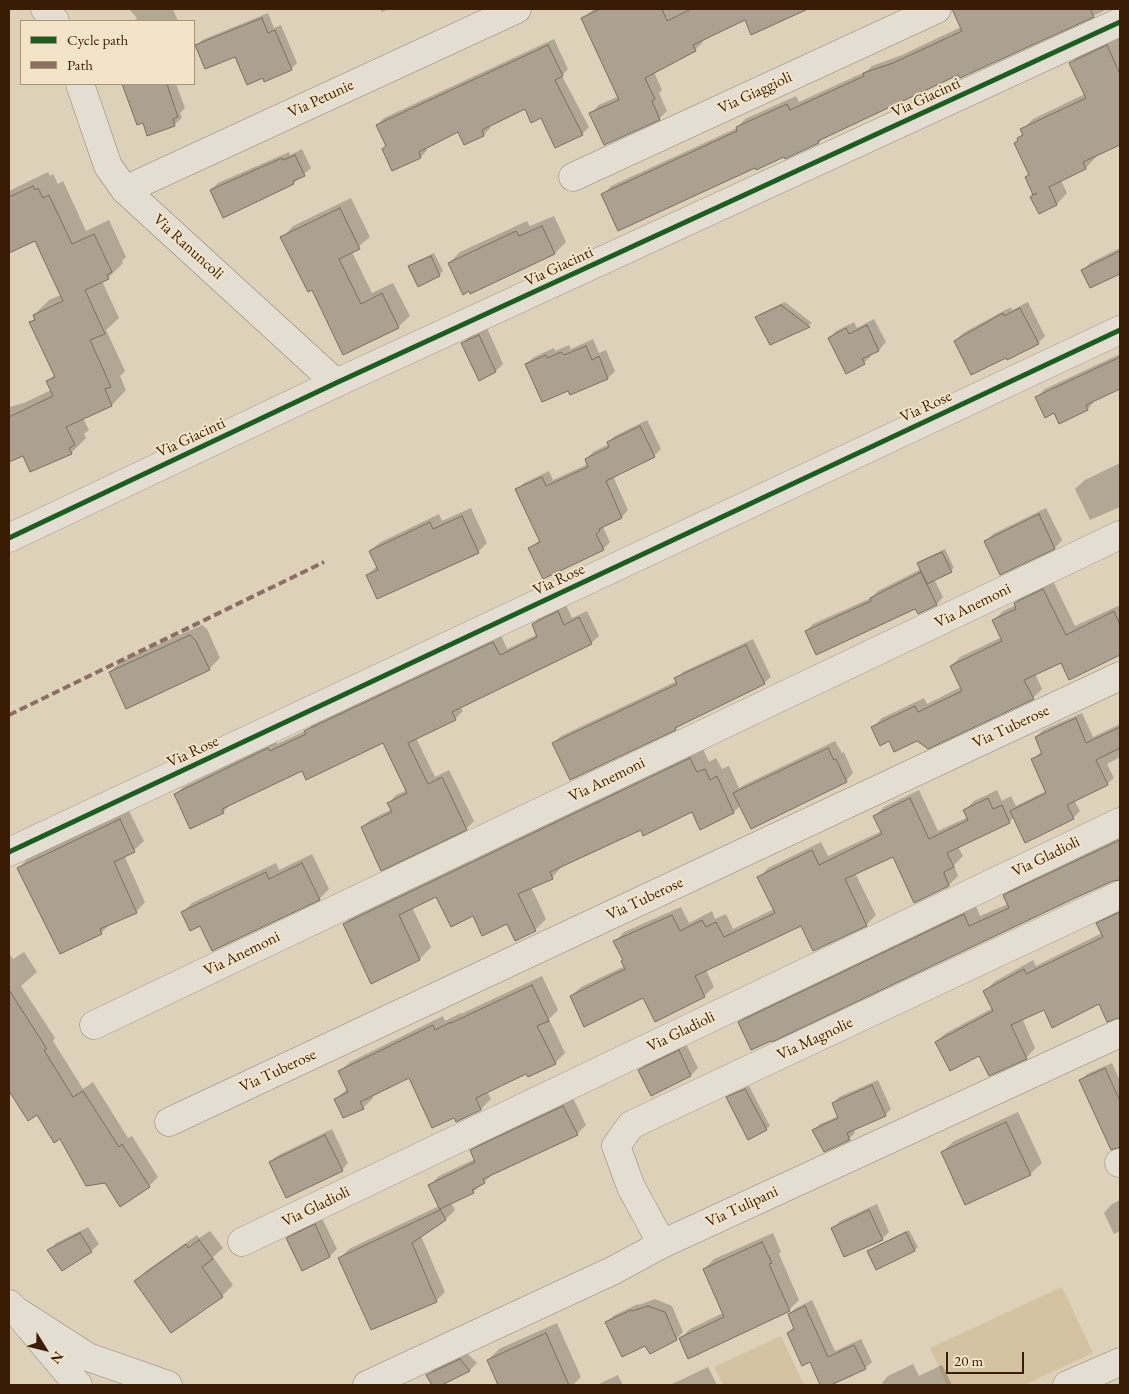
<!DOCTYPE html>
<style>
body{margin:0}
#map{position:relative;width:1129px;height:1394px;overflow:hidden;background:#ddd1b9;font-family:"EB Garamond",serif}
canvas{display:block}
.frame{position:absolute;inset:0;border:10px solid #3a1c04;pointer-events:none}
.legend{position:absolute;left:20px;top:20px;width:175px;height:65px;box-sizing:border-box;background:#f3e4c8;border:1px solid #a9947a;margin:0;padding:6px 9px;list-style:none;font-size:15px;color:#3a1c04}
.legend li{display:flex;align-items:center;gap:10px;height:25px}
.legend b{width:25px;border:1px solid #a9947a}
.north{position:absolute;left:20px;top:1324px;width:50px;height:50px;-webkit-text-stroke:4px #f3e4c8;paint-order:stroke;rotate:126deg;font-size:14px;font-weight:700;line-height:20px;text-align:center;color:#3a1c04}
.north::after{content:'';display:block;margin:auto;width:18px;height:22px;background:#3a1c04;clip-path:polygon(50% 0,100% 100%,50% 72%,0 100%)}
.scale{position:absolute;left:946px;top:1352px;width:78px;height:22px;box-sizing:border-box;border:2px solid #3a1c04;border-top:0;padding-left:6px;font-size:15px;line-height:18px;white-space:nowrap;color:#3a1c04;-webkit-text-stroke:4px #f3e4c8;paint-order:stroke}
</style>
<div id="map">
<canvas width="1129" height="1394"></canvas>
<div class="frame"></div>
<ul class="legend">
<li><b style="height:6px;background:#1b5e20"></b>Cycle path</li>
<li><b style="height:6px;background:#8d6e63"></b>Path</li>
</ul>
<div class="north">N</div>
<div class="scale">20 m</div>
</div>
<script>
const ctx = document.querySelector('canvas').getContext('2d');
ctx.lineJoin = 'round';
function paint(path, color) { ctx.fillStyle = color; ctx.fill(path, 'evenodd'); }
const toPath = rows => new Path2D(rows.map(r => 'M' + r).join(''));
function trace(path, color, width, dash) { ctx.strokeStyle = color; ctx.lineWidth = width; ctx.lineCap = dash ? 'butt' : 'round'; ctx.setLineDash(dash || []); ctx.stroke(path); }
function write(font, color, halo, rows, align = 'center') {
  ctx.font = font + ' "EB Garamond",serif'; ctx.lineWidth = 4; ctx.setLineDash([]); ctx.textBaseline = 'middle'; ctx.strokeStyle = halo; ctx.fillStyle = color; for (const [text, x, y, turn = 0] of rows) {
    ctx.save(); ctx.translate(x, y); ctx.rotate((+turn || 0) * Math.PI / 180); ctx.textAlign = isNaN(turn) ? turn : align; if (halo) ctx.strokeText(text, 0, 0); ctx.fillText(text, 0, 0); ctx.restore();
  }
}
paint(toPath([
 [1062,1287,1093,1353,1024,1385,947,1385,930,1348],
 [781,1336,804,1385,723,1385,714,1367]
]), '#d5c2a1');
paint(toPath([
 [129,9,173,9,178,21,134,21,137,18],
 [380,9,390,9,382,12],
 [594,9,792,9,794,11,796,11,795,9,800,9,795,13,746,19,702,39,703,42,695,50,654,72,662,90,659,93,667,111,659,119,591,113,599,105,619,96,583,18],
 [953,9,1108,9,961,77,959,73,823,138,819,142,755,167,603,195,611,186,737,128,745,119,796,96,799,102,867,71,872,66,902,55,961,27],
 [268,13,274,28,281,25,297,63,291,69,264,77,235,55,197,46,202,40],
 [1118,35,1120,41,1120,143,1095,155,1096,157,1086,168,1061,180,1067,193,1057,204,1039,212,1032,197,1034,194,1030,174,1015,143,1024,133,1022,130,1033,119,1085,94,1071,63,1082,52],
 [554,39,568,69,562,76,589,127,582,134,542,116,525,107,489,125,490,128,484,135,465,144,459,130,426,147,427,150,421,157,393,170,387,145,377,125,384,118],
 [148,84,176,84,185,108,180,113,182,118,174,125,135,89],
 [302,149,311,168,294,183,211,190,218,183,289,152,290,155],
 [48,172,50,176,53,174,58,184,63,181,86,231,109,220,126,257,122,261,123,263,108,278,102,281,119,318,106,330,125,371,120,376,126,390,112,405,83,418,89,430,84,434,86,438,71,453,24,454,9,461,9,407,24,403,51,390,47,382,55,374,31,322,35,318,34,315,49,300,61,295,36,239,9,252,9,191],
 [351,198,370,237,352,252,372,293,393,283,410,316,398,327,313,288,282,238,293,226],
 [554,216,566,242,555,253,449,263,460,252,527,221,530,226],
 [1120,248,1120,273,1091,287,1083,270,1090,263],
 [434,253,443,271,439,275,410,267,413,263],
 [785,302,812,323,809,325,770,344,757,317,760,314],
 [1028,302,1045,336,1038,343,955,341,963,333,1011,307,1012,310],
 [874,319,886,342,879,350,870,354,871,356,864,363,829,338,836,331,854,322,857,328],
 [487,328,503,364,496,371,479,379,463,343,470,336],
 [593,339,599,353,606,350,615,371,608,378,571,393,569,389,526,364,534,357,554,348,555,351,569,345,571,349],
 [1120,354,1120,387,1096,399,1088,409,1060,422,1055,412,1036,398,1045,389],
 [647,420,661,449,654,456,613,476,628,510,622,517,603,527,610,542,603,549,530,548,540,540,517,489,524,483,549,471,553,480,588,464,586,459,593,452,609,444,608,442,615,436],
 [1120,463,1120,507,1090,520,1075,489,1085,480],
 [471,508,487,543,478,552,367,575,377,566,370,551,379,543,439,514,442,521],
 [1046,508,1062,540,1055,548,1001,573,986,541,993,534],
 [945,549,954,568,934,579,943,597,937,604,918,613,916,608,806,631,813,624,871,598,878,591,921,569,918,563,922,560],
 [1053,581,1075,626,1120,605,1120,654,1070,678,1062,661,1035,674,1042,689,1033,698,917,740,889,740,873,727,882,718,924,698,927,704,961,687,951,666,960,657,1002,637,994,620,1003,611,1016,605,1015,603,1024,594],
 [566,605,572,618,587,611,599,636,591,643,460,707,463,711,455,719,416,738,435,777,449,770,474,821,466,829,362,827,370,820,392,809,389,803,396,795,407,790,383,742,303,769,231,804,223,812,175,795,183,787,276,741,277,744,307,730,313,724,501,635,507,649,538,634,533,624,541,616],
 [202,625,207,629,220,658,209,669,110,672,121,661],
 [753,639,771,677,764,683,680,724,676,729,571,779,554,743,561,736,677,681,676,679,683,672],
 [1082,713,1093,737,1120,724,1120,757,1107,764,1114,778,1107,784,1074,800,1080,811,1073,818,1014,817,1009,822,958,847,963,856,954,865,958,876,949,885,915,901,893,855,855,873,876,915,866,925,814,950,801,924,706,970,714,987,704,996,571,996,581,987,625,966,624,960,615,942,624,932,681,907,689,923,712,911,715,919,726,914,733,929,774,909,759,878,768,868,821,842,828,856,882,831,875,816,884,807,919,790,938,831,968,817,965,810,974,801,997,790,1002,801,1011,796,1016,806,1046,791,1033,759,1042,751,1036,737,1043,730],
 [835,741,842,753,844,752,853,773,846,781,741,805,734,812,701,828,692,811,642,829,563,865,552,878,531,887,546,919,535,930,474,915,437,895,412,907,431,947,420,959,372,983,344,924,356,912,702,747,709,762,716,758,722,769,729,766,739,788,742,786],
 [129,811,144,841,134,850,124,855,145,902,136,912,111,923,101,933,19,868,28,858],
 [1120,835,1120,878,1113,880,739,1022,750,1012,975,904,980,916,1008,904,1004,896,1015,885],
 [312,854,329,889,319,899,201,925,183,912,192,903,276,863,279,870],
 [1120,908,1120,1014,1108,1020,1100,1003,1045,1008,1022,1018,1035,1048,1026,1058,979,1054,936,1042,946,1033,993,1008,985,991,994,982,1033,960,1036,966,1102,933,1098,924,1107,914],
 [24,952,37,972,21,986,55,1038,53,1041,83,1089,93,1082,128,1138,132,1136,158,1177,149,1186,105,1182,37,1113,10,1091,9,1092,9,953,13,959],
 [542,976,558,1010,549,1019,565,1053,555,1063,527,1073,487,1091,491,1099,481,1109,457,1120,410,1077,372,1095,373,1098,363,1108,336,1099,348,1088,340,1071,350,1062,443,1016,445,1021,461,1013,461,1014],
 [686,1044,698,1068,691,1075,640,1070,647,1063],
 [1112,1063,1120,1081,1120,1146,1111,1148,1080,1081,1087,1074],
 [878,1080,891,1109,885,1115,854,1129,855,1133,849,1139,814,1130,820,1124,839,1116,833,1103,839,1097],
 [749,1086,770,1126,766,1129,728,1098,731,1094],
 [573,1098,586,1125,577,1134,493,1174,473,1192,451,1203,455,1210,446,1219,421,1236,445,1292,436,1301,340,1258,349,1249,439,1206,430,1185,439,1176,475,1159,471,1151,480,1142],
 [1018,1112,1042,1163,1030,1174,942,1152,954,1141],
 [332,1129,348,1163,342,1170,270,1162,277,1156],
 [1120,1200,1120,1231,1114,1234,1104,1213,1112,1204],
 [877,1204,889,1232,882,1239,833,1228,840,1221],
 [322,1218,337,1249,330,1256,302,1269,287,1239,295,1231],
 [88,1227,99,1244,91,1251,62,1270,49,1251,56,1243],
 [909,1230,918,1247,915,1250,868,1251,872,1248],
 [210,1231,223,1248,213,1257,233,1285,222,1296,172,1332,136,1281,146,1271,197,1235,199,1238],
 [773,1233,781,1252,779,1254,799,1300,789,1310,680,1339,690,1329,723,1313,704,1269,714,1259],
 [655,1299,672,1306,683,1332,676,1339,650,1352,646,1344,607,1322,613,1316,638,1304,639,1305],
 [812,1300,835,1351,861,1339,872,1362,865,1368,828,1385,821,1385,810,1361,788,1333,795,1326,789,1314,796,1308],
 [557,1323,581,1377,573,1385,500,1385,488,1360,499,1349],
 [467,1353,477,1363,470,1370,439,1385,433,1385,428,1375,435,1368],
 [913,1364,919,1376,942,1365,952,1385,883,1385,882,1383,888,1376],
 [708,1367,717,1385,670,1385],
 [618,1375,623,1385,597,1385]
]), '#0003');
const building = toPath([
 [600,9,662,9,667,21,691,9,808,9,751,35,745,20,693,45,696,51,645,78,655,99,652,101,660,120,604,145,589,113,619,100,581,18,600,9],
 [952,9,1090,9,1094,17,960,78,958,75,818,141,819,143,785,159,784,157,756,170,755,168,618,231,601,194,737,131,736,127,787,104,790,110,864,76,863,73,893,63,962,31,952,9],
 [262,18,268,33,275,30,292,70,264,82,263,78,247,85,235,57,205,69,195,45,262,18],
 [548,45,563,76,555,80,583,135,555,148,541,118,531,123,525,109,482,130,484,136,464,145,458,132,419,152,421,158,392,171,382,149,386,146,376,125,548,45],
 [1107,45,1120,74,1120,145,1083,162,1086,169,1049,187,1057,205,1039,214,1030,197,1037,193,1033,195,1025,177,1029,175,1014,143,1018,141,1017,138,1023,135,1020,129,1086,98,1069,63,1107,45],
 [122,84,167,84,178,117,173,119,175,126,147,136,143,123,137,125,122,84],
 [295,155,305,176,293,181,294,184,223,218,210,190,282,158,283,160,295,155],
 [33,186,35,190,38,188,43,198,49,195,72,244,94,234,112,272,107,275,109,279,85,290,105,334,90,340,111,387,105,389,112,406,66,427,75,445,69,448,72,454,30,472,23,456,9,462,9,417,53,396,46,381,55,377,29,322,35,320,33,315,63,301,35,241,9,253,9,197,33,186],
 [340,208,360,249,339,259,361,304,382,293,399,328,343,355,312,290,308,292,280,237,340,208],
 [542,226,555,254,470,294,469,291,463,295,448,263,516,231,519,236,542,226],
 [1120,251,1120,274,1090,288,1081,270,1120,251],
 [431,256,440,276,418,287,408,266,431,256],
 [781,305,810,327,770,345,755,317,781,305],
 [1020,308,1039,344,1007,360,1006,358,971,375,954,341,1003,313,1004,316,1020,308],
 [867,325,879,351,862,359,865,364,846,374,828,338,846,328,849,334,867,325],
 [479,335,496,372,479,381,461,343,479,335],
 [586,346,592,360,599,356,608,379,570,395,568,391,542,402,525,364,546,355,547,358,561,352,564,355,586,346],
 [1120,357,1120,389,1086,405,1088,410,1059,424,1054,413,1045,418,1035,397,1120,357],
 [640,426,655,457,606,481,622,518,599,529,600,531,596,534,604,550,543,579,528,548,540,542,515,489,542,477,546,486,588,467,585,459,609,447,607,442,640,426],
 [1039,514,1055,549,1000,575,984,541,1039,514],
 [462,516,479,553,377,599,366,575,378,570,369,551,430,522,433,529,462,516],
 [942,552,952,572,927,584,917,563,942,552],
 [921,572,937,605,918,614,915,609,816,655,805,631,871,601,870,598,921,572],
 [1043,589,1066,635,1114,611,1120,625,1120,655,1069,680,1061,663,1024,680,1034,699,928,749,917,741,894,752,889,741,880,746,871,727,915,706,918,712,962,691,950,666,1002,641,992,620,1016,609,1014,603,1043,589],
 [558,611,564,625,579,617,592,644,452,712,456,720,408,743,428,784,442,777,467,830,381,871,361,827,392,812,387,803,407,793,383,743,306,780,302,771,222,809,224,813,190,829,174,794,268,748,270,751,306,734,304,731,493,642,500,655,537,637,532,624,558,611],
 [190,635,196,641,210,670,126,709,109,672,190,635],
 [746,645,765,684,675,728,676,730,570,780,552,743,677,684,674,678,746,645],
 [1076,718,1086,743,1120,727,1120,748,1096,760,1108,785,1067,805,1074,819,1025,843,1010,811,1046,793,1031,759,1042,754,1035,737,1076,718],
 [828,748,834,760,836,759,847,782,751,829,733,793,828,748],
 [690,758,697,772,705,769,710,780,717,776,734,813,700,830,692,812,643,836,641,830,550,872,553,879,518,894,536,931,515,941,507,924,482,936,473,916,451,927,436,897,399,915,420,960,371,984,343,924,690,758],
 [910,798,929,839,968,820,963,810,988,798,993,809,1002,805,1010,823,947,853,954,867,944,872,944,873,949,886,914,903,893,857,845,879,867,926,813,951,801,926,695,976,705,997,655,1022,643,998,584,1027,570,996,625,969,621,961,623,960,613,941,672,915,680,931,702,920,706,927,716,922,724,937,775,913,757,877,812,850,819,865,882,834,873,816,910,798],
 [120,819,135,852,114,862,137,913,100,929,102,934,60,954,17,868,120,819],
 [1120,840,1120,880,1113,881,1075,898,772,1042,771,1041,751,1050,738,1022,964,914,969,926,1009,908,1003,895,1120,840],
 [302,863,320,900,212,951,200,926,190,931,181,912,266,872,269,879,302,863],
 [1120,912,1120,1018,1107,1022,1099,1004,1052,1028,1044,1010,1011,1025,1027,1059,989,1076,979,1056,950,1071,935,1042,993,1011,983,991,1024,969,1026,974,1103,937,1096,923,1120,912],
 [532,985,549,1021,537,1026,556,1064,528,1077,526,1074,476,1098,481,1110,456,1122,454,1118,432,1128,409,1078,360,1102,364,1109,343,1118,334,1099,348,1092,338,1071,433,1025,435,1030,451,1022,451,1023,532,985],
 [9,990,47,1049,44,1050,73,1097,83,1091,119,1147,122,1144,150,1187,120,1207,105,1183,86,1186,60,1139,54,1143,37,1115,28,1121,9,1091,9,990],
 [679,1050,691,1076,651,1096,638,1070,679,1050],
 [1105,1068,1120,1101,1120,1147,1111,1150,1079,1080,1105,1068],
 [872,1085,886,1116,847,1133,850,1140,824,1152,812,1130,838,1118,832,1103,872,1085],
 [745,1089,767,1130,748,1140,726,1097,745,1089],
 [563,1106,578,1135,483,1179,485,1183,472,1190,474,1193,440,1209,446,1220,412,1243,437,1302,371,1330,338,1258,440,1210,428,1185,475,1162,470,1150,563,1106],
 [1006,1122,1031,1175,965,1205,941,1152,1006,1122],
 [325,1135,343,1171,286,1198,269,1162,325,1135],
 [869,1210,883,1240,844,1257,831,1228,869,1210],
 [315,1224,330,1257,302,1271,286,1238,315,1224],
 [906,1232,915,1251,876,1270,867,1251,906,1232],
 [80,1233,92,1252,62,1271,47,1250,80,1233],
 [199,1240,213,1259,202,1267,223,1297,171,1333,134,1281,186,1244,188,1248,199,1240],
 [762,1242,772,1263,769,1264,790,1311,688,1359,679,1338,724,1317,703,1269,762,1242],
 [648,1306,665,1312,677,1340,650,1354,645,1346,622,1357,605,1322,631,1310,632,1311,648,1306],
 [805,1306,828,1357,854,1345,866,1369,831,1385,820,1385,810,1362,802,1366,787,1333,794,1329,788,1314,805,1306],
 [546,1333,569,1385,498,1385,487,1360,546,1333],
 [460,1359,470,1371,442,1385,432,1385,426,1375,460,1359]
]);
paint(building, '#aca190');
trace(building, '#796f5f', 1);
const minor = toPath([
 [45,9,55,21],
 [80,84,108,166,125,190,336,383],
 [573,177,937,9],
 [125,190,517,9],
 [9,538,336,383,1120,22],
 [9,852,1120,330],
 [94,1025,1120,535],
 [169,1122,1120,676],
 [1119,1163,1120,1163],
 [242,1242,1120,822],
 [662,1244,631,1187,616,1146,631,1125,1120,895],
 [21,1317,78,1385],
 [367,1385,614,1270,662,1244,1120,1033],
 [1067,1385,1120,1362]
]);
const tertiary = toPath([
 [9,1304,15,1310,88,1357,168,1385]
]);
trace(minor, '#928776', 29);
trace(tertiary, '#928776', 29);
trace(minor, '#e4ded2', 28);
trace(tertiary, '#e4ded2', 28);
trace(toPath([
 [9,715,324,562]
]), '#8d6e63', 4, [8, 4]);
trace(toPath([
 [9,538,336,383,1120,22],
 [9,852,1120,330]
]), '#1b5e20', 5);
write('16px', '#3a1c04', '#f3e4c8', [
 ["Via Giaggioli",755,93,-25],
 ["Via Giacinti",926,98,-25],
 ["Via Petunie",321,99,-25],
 ["Via Ranuncoli",188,247,42],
 ["Via Giacinti",559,267,-25],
 ["Via Rose",926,407,-25],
 ["Via Giacinti",191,438,-25],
 ["Via Rose",559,580,-25],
 ["Via Anemoni",973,606,-26],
 ["Via Tuberose",1011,727,-25],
 ["Via Rose",193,752,-25],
 ["Via Anemoni",607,780,-26],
 ["Via Gladioli",1046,857,-26],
 ["Via Tuberose",645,899,-25],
 ["Via Anemoni",242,954,-26],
 ["Via Gladioli",681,1032,-26],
 ["Via Magnolie",815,1039,-25],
 ["Via Tuberose",278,1071,-25],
 ["Via Gladioli",316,1207,-26],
 ["Via Tulipani",742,1207,-25]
]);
</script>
